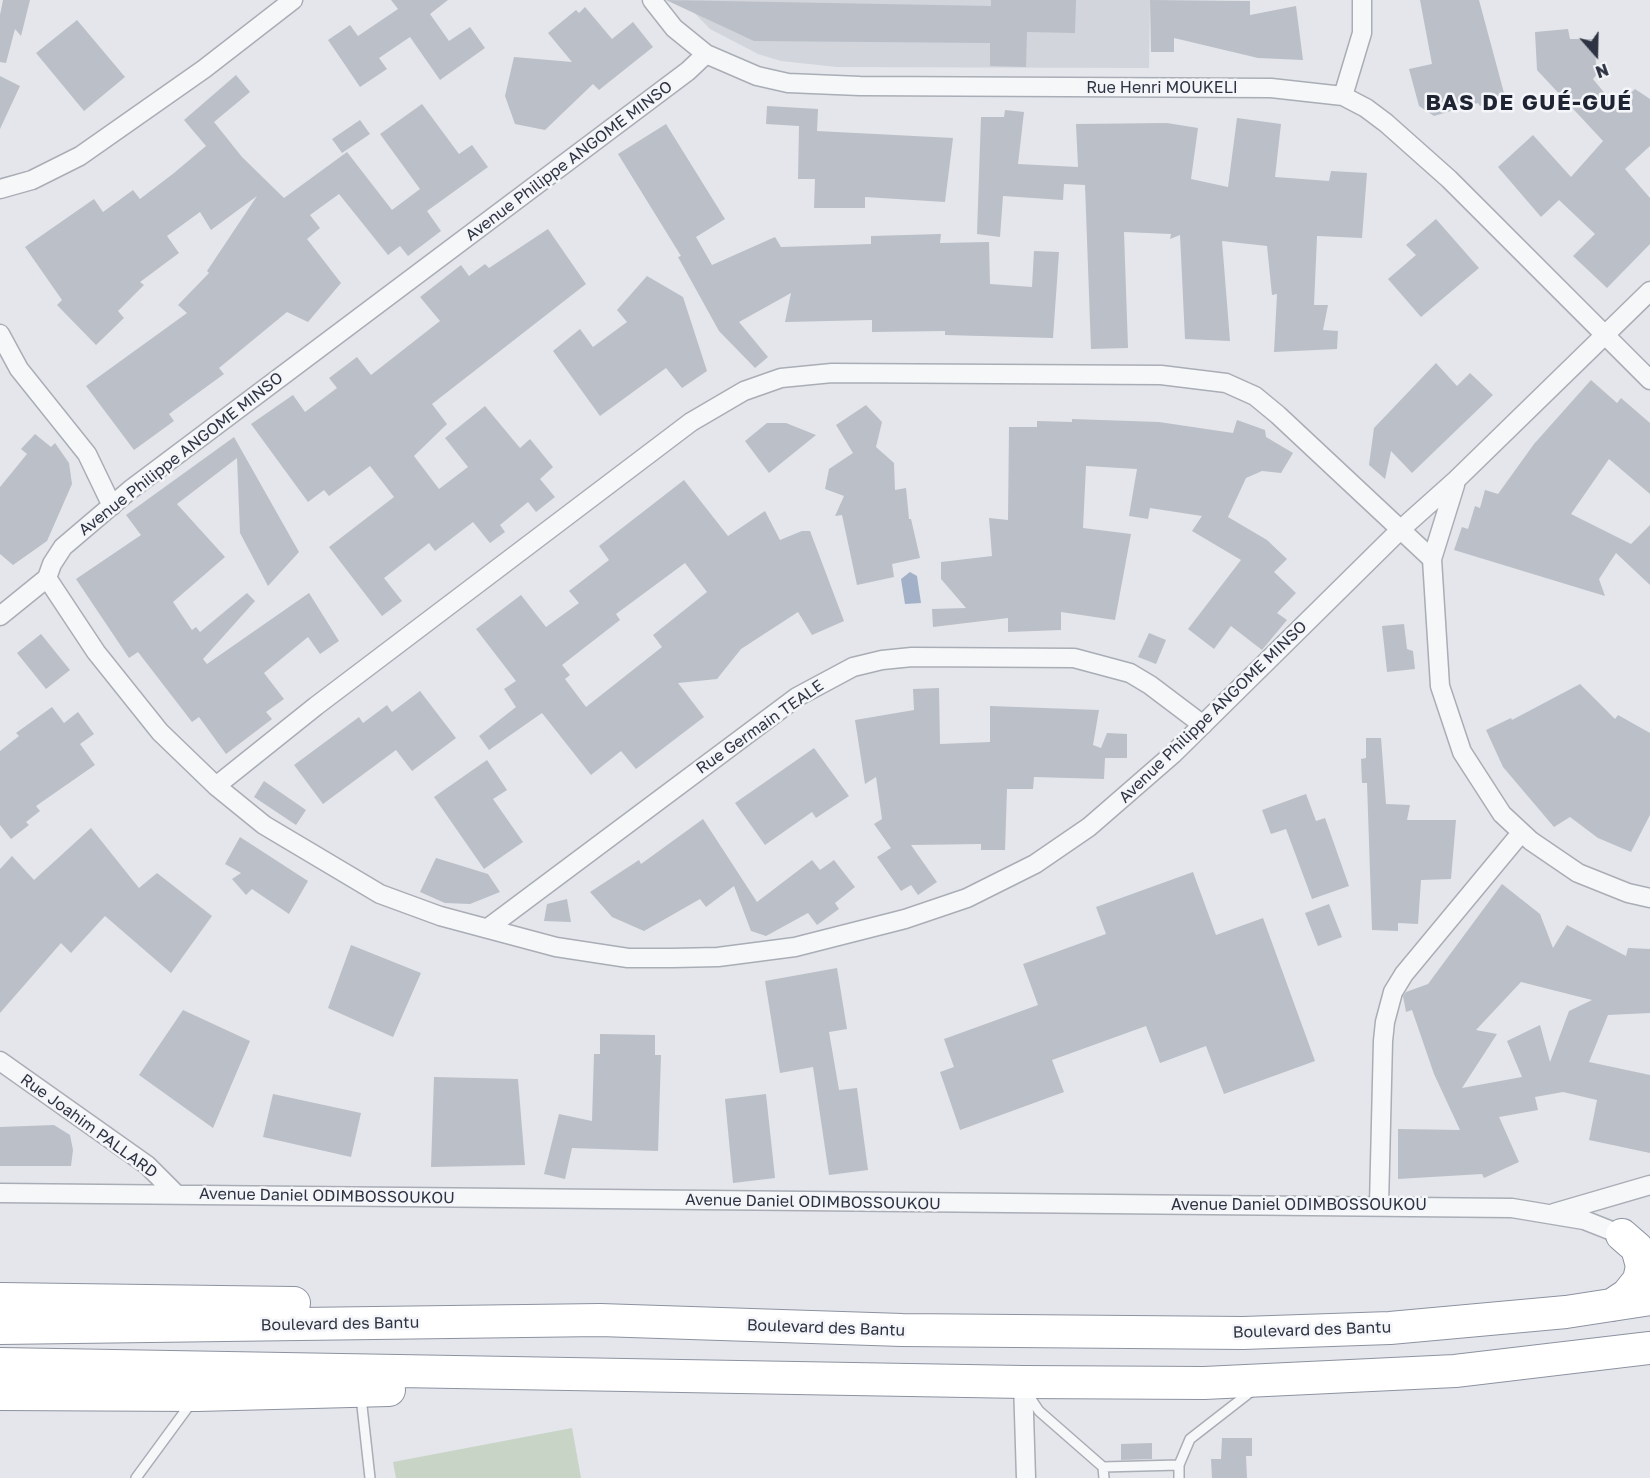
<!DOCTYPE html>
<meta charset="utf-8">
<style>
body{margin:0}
#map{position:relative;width:1650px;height:1478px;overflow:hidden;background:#e4e6eb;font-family:"Golos Text",sans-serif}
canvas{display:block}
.north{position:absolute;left:1566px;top:24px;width:60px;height:60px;-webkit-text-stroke:4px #f4f5f8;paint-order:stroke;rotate:160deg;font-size:16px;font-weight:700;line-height:24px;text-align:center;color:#2d3342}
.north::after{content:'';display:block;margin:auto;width:21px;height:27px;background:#2d3342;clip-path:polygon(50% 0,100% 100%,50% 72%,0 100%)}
</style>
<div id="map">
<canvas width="1650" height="1478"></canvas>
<div class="north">N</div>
</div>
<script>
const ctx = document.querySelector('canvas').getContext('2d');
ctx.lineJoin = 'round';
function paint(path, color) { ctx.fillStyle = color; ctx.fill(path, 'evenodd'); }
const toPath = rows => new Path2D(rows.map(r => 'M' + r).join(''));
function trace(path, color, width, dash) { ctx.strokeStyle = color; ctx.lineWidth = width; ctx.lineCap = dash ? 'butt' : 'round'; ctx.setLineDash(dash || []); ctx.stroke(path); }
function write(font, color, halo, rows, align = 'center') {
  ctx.font = font + ' "Golos Text",sans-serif'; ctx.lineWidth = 5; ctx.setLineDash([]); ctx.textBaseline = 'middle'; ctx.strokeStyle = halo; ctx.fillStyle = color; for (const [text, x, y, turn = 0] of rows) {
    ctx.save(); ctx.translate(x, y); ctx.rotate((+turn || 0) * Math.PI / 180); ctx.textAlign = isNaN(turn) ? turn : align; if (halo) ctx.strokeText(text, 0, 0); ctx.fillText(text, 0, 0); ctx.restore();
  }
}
paint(toPath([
 [682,0,1150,0,1149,68,837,67,781,61,758,54,710,29]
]), '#d2d5dc');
paint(toPath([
 [572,1428,581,1478,396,1478,393,1462]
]), '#c8d4c6');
paint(toPath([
 [910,572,917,576,921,603,905,604,901,579]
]), '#a2b1c7');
paint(toPath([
 [3,0,30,0,21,36,15,29,6,63,0,62,0,15],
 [391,0,448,0,430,14,449,41,470,27,485,48,440,80,410,37,379,58,387,69,360,87,328,40,350,25,358,36,398,9],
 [666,0,991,6,991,0,1076,0,1075,33,1027,32,1026,67,990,66,990,43,754,41],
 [1150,0,1250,1,1250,15,1296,6,1303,60,1258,58,1174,38,1174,52,1151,52],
 [1420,0,1479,0,1504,93,1480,106,1478,103,1434,116,1419,106,1409,69,1432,64],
 [585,7,612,39,633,22,653,47,599,90,593,84,545,130,515,124,505,96,514,57,572,62,548,33,576,10,579,13],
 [77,20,125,77,84,111,36,53],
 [1568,29,1570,39,1594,39,1596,64,1602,68,1593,79,1616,107,1635,89,1650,99,1650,146,1625,169,1650,198,1650,244,1607,288,1573,256,1595,234,1559,200,1541,217,1498,167,1533,135,1571,177,1603,141,1537,70,1535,32],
 [236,75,250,92,214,122,242,157,284,198,347,152,392,210,420,189,380,134,422,104,459,154,472,145,488,167,427,211,441,231,408,256,400,246,388,255,339,194,310,215,320,228,307,239,341,283,308,322,287,312,219,368,224,374,169,414,174,421,134,450,86,386,187,313,178,305,209,273,207,271,257,196,211,230,200,212,167,236,179,253,140,282,144,285,118,311,124,318,96,345,57,305,62,300,25,247,94,199,103,212,133,190,140,199,174,173,206,146,184,120],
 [0,76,20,86,0,129],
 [767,106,818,109,817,131,953,138,945,202,865,197,865,208,814,208,815,179,798,179,799,126,766,124],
 [1005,110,1024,112,1018,164,1078,167,1076,124,1167,123,1198,128,1191,179,1228,187,1237,118,1281,124,1275,177,1329,181,1331,171,1367,173,1362,238,1317,236,1314,305,1328,305,1323,330,1338,331,1337,349,1274,352,1277,294,1272,295,1267,246,1222,241,1230,341,1185,339,1180,235,1170,239,1171,234,1124,232,1128,348,1091,349,1085,185,1064,184,1063,200,1003,196,1000,237,977,234,981,117,1004,117],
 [360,120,370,134,342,153,332,139],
 [666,124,725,219,696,237,712,265,775,237,781,247,871,244,871,236,941,234,940,243,989,242,990,284,1032,287,1034,251,1059,252,1053,338,945,335,945,331,872,332,872,320,785,322,791,293,739,322,768,357,755,368,719,331,678,257,681,256,618,154],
 [1436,219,1479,268,1421,317,1388,279,1416,255,1406,245],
 [548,229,586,284,432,404,447,424,414,456,439,489,468,467,445,438,485,406,520,448,530,439,553,467,540,479,555,497,536,512,528,502,500,525,505,532,490,543,473,522,435,551,429,543,384,578,402,601,382,616,329,547,394,497,370,466,329,496,324,490,308,502,251,424,293,395,305,412,337,388,329,378,357,357,371,375,440,321,420,297,461,265,469,276,485,264,489,268],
 [647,276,683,297,707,371,682,388,666,368,600,416,553,351,580,329,593,347,627,322,617,310],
 [1436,363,1457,386,1470,373,1493,395,1412,473,1391,451,1385,479,1369,465,1374,428],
 [1591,380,1617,403,1621,398,1650,423,1650,494,1609,459,1571,514,1631,544,1650,525,1650,585,1616,553,1599,579,1605,596,1454,550,1462,527,1468,529,1475,506,1480,508,1485,490,1498,494,1534,444],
 [866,405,882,422,876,447,894,463,895,490,906,488,909,519,911,519,920,558,892,564,894,577,857,585,842,515,835,516,844,496,825,489,829,469,853,453,836,425],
 [1072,419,1159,422,1233,433,1237,420,1265,430,1266,437,1293,453,1281,473,1262,471,1246,478,1228,517,1267,540,1287,559,1274,572,1296,593,1277,613,1287,620,1262,650,1231,626,1214,649,1188,629,1241,560,1192,531,1202,516,1150,508,1148,519,1129,516,1137,469,1086,466,1083,528,1131,534,1115,620,1061,612,1061,630,1008,632,1008,618,933,627,932,609,966,608,941,579,941,562,992,556,989,518,1008,520,1009,427,1037,427,1037,421,1072,422],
 [767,423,786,423,816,435,769,473,745,441],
 [35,434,51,447,55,443,69,463,72,484,47,541,13,565,0,554,0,487,27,454,21,449],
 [234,437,299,552,268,586,240,533,237,458,177,504,225,557,173,602,192,630,196,627,200,632,247,593,255,601,203,659,207,664,309,593,339,641,320,654,308,637,264,673,284,699,266,712,272,719,226,754,199,717,192,722,138,652,129,658,76,579,141,535,126,515],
 [684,480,728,536,765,511,780,540,802,531,810,531,844,621,812,635,798,612,741,649,717,679,678,683,704,717,636,769,621,751,591,775,542,713,489,750,479,736,516,707,504,689,516,681,476,629,521,595,546,627,579,603,569,591,609,560,599,546],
 [685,563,707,592,653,635,662,647,586,707,565,679,570,675,562,665,620,620,616,614],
 [1404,624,1407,649,1413,651,1415,669,1387,672,1382,626],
 [1149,633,1166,640,1156,664,1138,657],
 [41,634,70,670,46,689,17,653],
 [1580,684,1615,719,1618,715,1650,733,1650,815,1631,852,1598,838,1570,817,1554,827,1503,767,1486,730,1511,718,1512,720],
 [939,688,940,744,990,742,990,706,1099,710,1093,745,1101,748,1107,733,1127,734,1127,758,1105,758,1104,779,1034,777,1033,789,1007,789,1005,850,981,850,981,844,911,845,937,882,918,895,911,885,901,891,877,857,891,848,874,824,882,819,876,777,865,784,855,720,914,710,913,689],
 [420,691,456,738,412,771,396,750,323,804,294,765,359,717,363,723,387,705,392,712],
 [52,707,64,723,78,712,94,734,80,744,95,765,36,806,40,811,26,822,29,825,11,839,0,825,0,751,19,736,16,733],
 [1366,738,1381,738,1386,804,1410,805,1407,820,1456,820,1451,879,1421,880,1418,924,1398,923,1398,931,1372,930,1367,783,1362,783,1361,759,1366,758],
 [814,748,849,796,816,818,812,812,765,845,735,803],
 [487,760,507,790,493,799,523,842,484,869,434,797],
 [264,781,306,810,296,825,254,797],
 [1306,794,1316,821,1325,818,1349,886,1312,899,1286,829,1271,834,1262,810],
 [703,819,757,902,812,860,820,870,834,860,855,887,835,903,839,909,817,925,808,913,766,936,751,931,734,886,706,907,700,899,644,931,612,917,590,892,639,860,641,864],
 [91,828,139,888,157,873,212,916,171,973,105,916,71,953,61,943,0,1013,0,869,12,856,34,880],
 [240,837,308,881,289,914,252,889,246,895,232,879,241,873,225,864],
 [436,858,488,874,500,892,470,904,445,903,420,892],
 [1193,872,1216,935,1263,918,1315,1061,1224,1094,1206,1046,1160,1063,1146,1026,1052,1060,1064,1092,960,1130,940,1072,954,1067,944,1039,1038,1005,1023,964,1106,934,1096,907],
 [1502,884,1540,914,1553,948,1567,925,1626,956,1628,948,1650,949,1650,1013,1608,1015,1589,1062,1650,1075,1650,1153,1589,1140,1597,1100,1563,1092,1535,1097,1538,1110,1499,1117,1519,1162,1484,1178,1482,1174,1398,1179,1398,1129,1460,1130,1434,1074,1412,1010,1406,1012,1403,996,1406,992,1428,984],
 [1521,982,1592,1000,1569,1011,1550,1062,1540,1025,1507,1041,1522,1077,1462,1088,1497,1034,1476,1030],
 [567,899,571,922,544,921,547,904],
 [1329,904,1342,937,1318,946,1305,913],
 [351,945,421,973,393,1037,328,1008],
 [837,968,847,1029,829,1032,839,1090,857,1088,868,1170,829,1175,813,1067,780,1073,765,981],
 [183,1010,250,1041,213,1128,139,1075],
 [600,1034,655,1035,655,1055,661,1055,658,1151,572,1148,565,1179,544,1174,559,1114,592,1121,594,1054,600,1054],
 [434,1077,518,1079,525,1165,431,1167],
 [273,1094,361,1113,351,1157,263,1137],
 [766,1094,775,1178,733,1183,725,1099],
 [54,1125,70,1135,73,1150,71,1166,0,1166,0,1127],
 [1222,1438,1252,1438,1252,1456,1246,1456,1247,1478,1212,1478,1211,1459,1221,1459],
 [1152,1443,1152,1459,1121,1460,1121,1444]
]), '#bbbfc7');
const lane = toPath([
 [1027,1393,1039,1411,1103,1467,1104,1478],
 [361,1397,370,1478],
 [1103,1467,1179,1465],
 [136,1478,191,1403],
 [1179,1478,1179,1465,1190,1439,1253,1390]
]);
const street = toPath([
 [652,0,674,28,706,54,757,76,788,83,860,86,1271,88,1343,96,1366,108,1386,123,1449,179,1650,380],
 [706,54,688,71,130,490,63,547,52,564,47,578,96,652,160,732,216,786,264,825,380,894,440,916,556,947,628,958,673,958,718,957,795,947,905,919,967,898,1035,864,1089,827,1173,754,1400,530,1456,480,1650,291],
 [1343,96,1362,33,1362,0],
 [0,189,32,180,80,156,204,69,293,0],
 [0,334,19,369,87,454,112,506],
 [1455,485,1432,559,1440,686,1462,752,1502,814,1531,841,1578,873,1628,893,1650,898],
 [0,616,47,578],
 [216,786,316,706,691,422,744,391,781,378,832,373,1161,375,1226,383,1255,396,1278,415,1432,559],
 [488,928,797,697,853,667,882,660,912,657,1074,658,1130,673,1150,685,1203,725],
 [0,1061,147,1165,175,1193],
 [0,1193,1512,1208,1584,1220,1622,1235],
 [1379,1205,1383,1041,1385,1022,1393,992,1404,974,1521,833],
 [1554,1213,1650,1185],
 [1023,1382,1026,1478]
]);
const highway = toPath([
 [0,1299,294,1303],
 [1612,1305,1627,1295,1639,1280,1642,1266,1637,1248,1622,1235],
 [0,1328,600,1320,902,1330,1243,1333,1390,1328,1566,1312,1650,1299],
 [0,1364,1023,1382,1204,1383,1455,1371,1650,1348],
 [0,1394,197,1395,389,1390]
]);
trace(lane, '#a9adb5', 12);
trace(street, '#a9adb5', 21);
trace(highway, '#8c92a0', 34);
trace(lane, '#f6f7f9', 9);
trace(street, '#f6f7f9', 18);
trace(highway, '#fff', 32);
write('16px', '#2d3342', '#f4f5f8', [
 ["Rue Henri MOUKELI",1162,88],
 ["Avenue Philippe ANGOME MINSO",569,161,-37],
 ["Avenue Philippe ANGOME MINSO",181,454,-38],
 ["Avenue Philippe ANGOME MINSO",1213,712,-44],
 ["Rue Germain TEALE",760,727,-35],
 ["Rue Joahim PALLARD",89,1126,36],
 ["Avenue Daniel ODIMBOSSOUKOU",327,1196,1],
 ["Avenue Daniel ODIMBOSSOUKOU",813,1202,1],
 ["Avenue Daniel ODIMBOSSOUKOU",1299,1205],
 ["Boulevard des Bantu",340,1324,-1],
 ["Boulevard des Bantu",826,1328,2],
 ["Boulevard des Bantu",1312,1330,-2]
]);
ctx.letterSpacing = '1.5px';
write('bold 22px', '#1f2433', '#f4f5f8', [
 ["BAS DE GUÉ-GUÉ",1529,103]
]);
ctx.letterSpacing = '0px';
</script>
